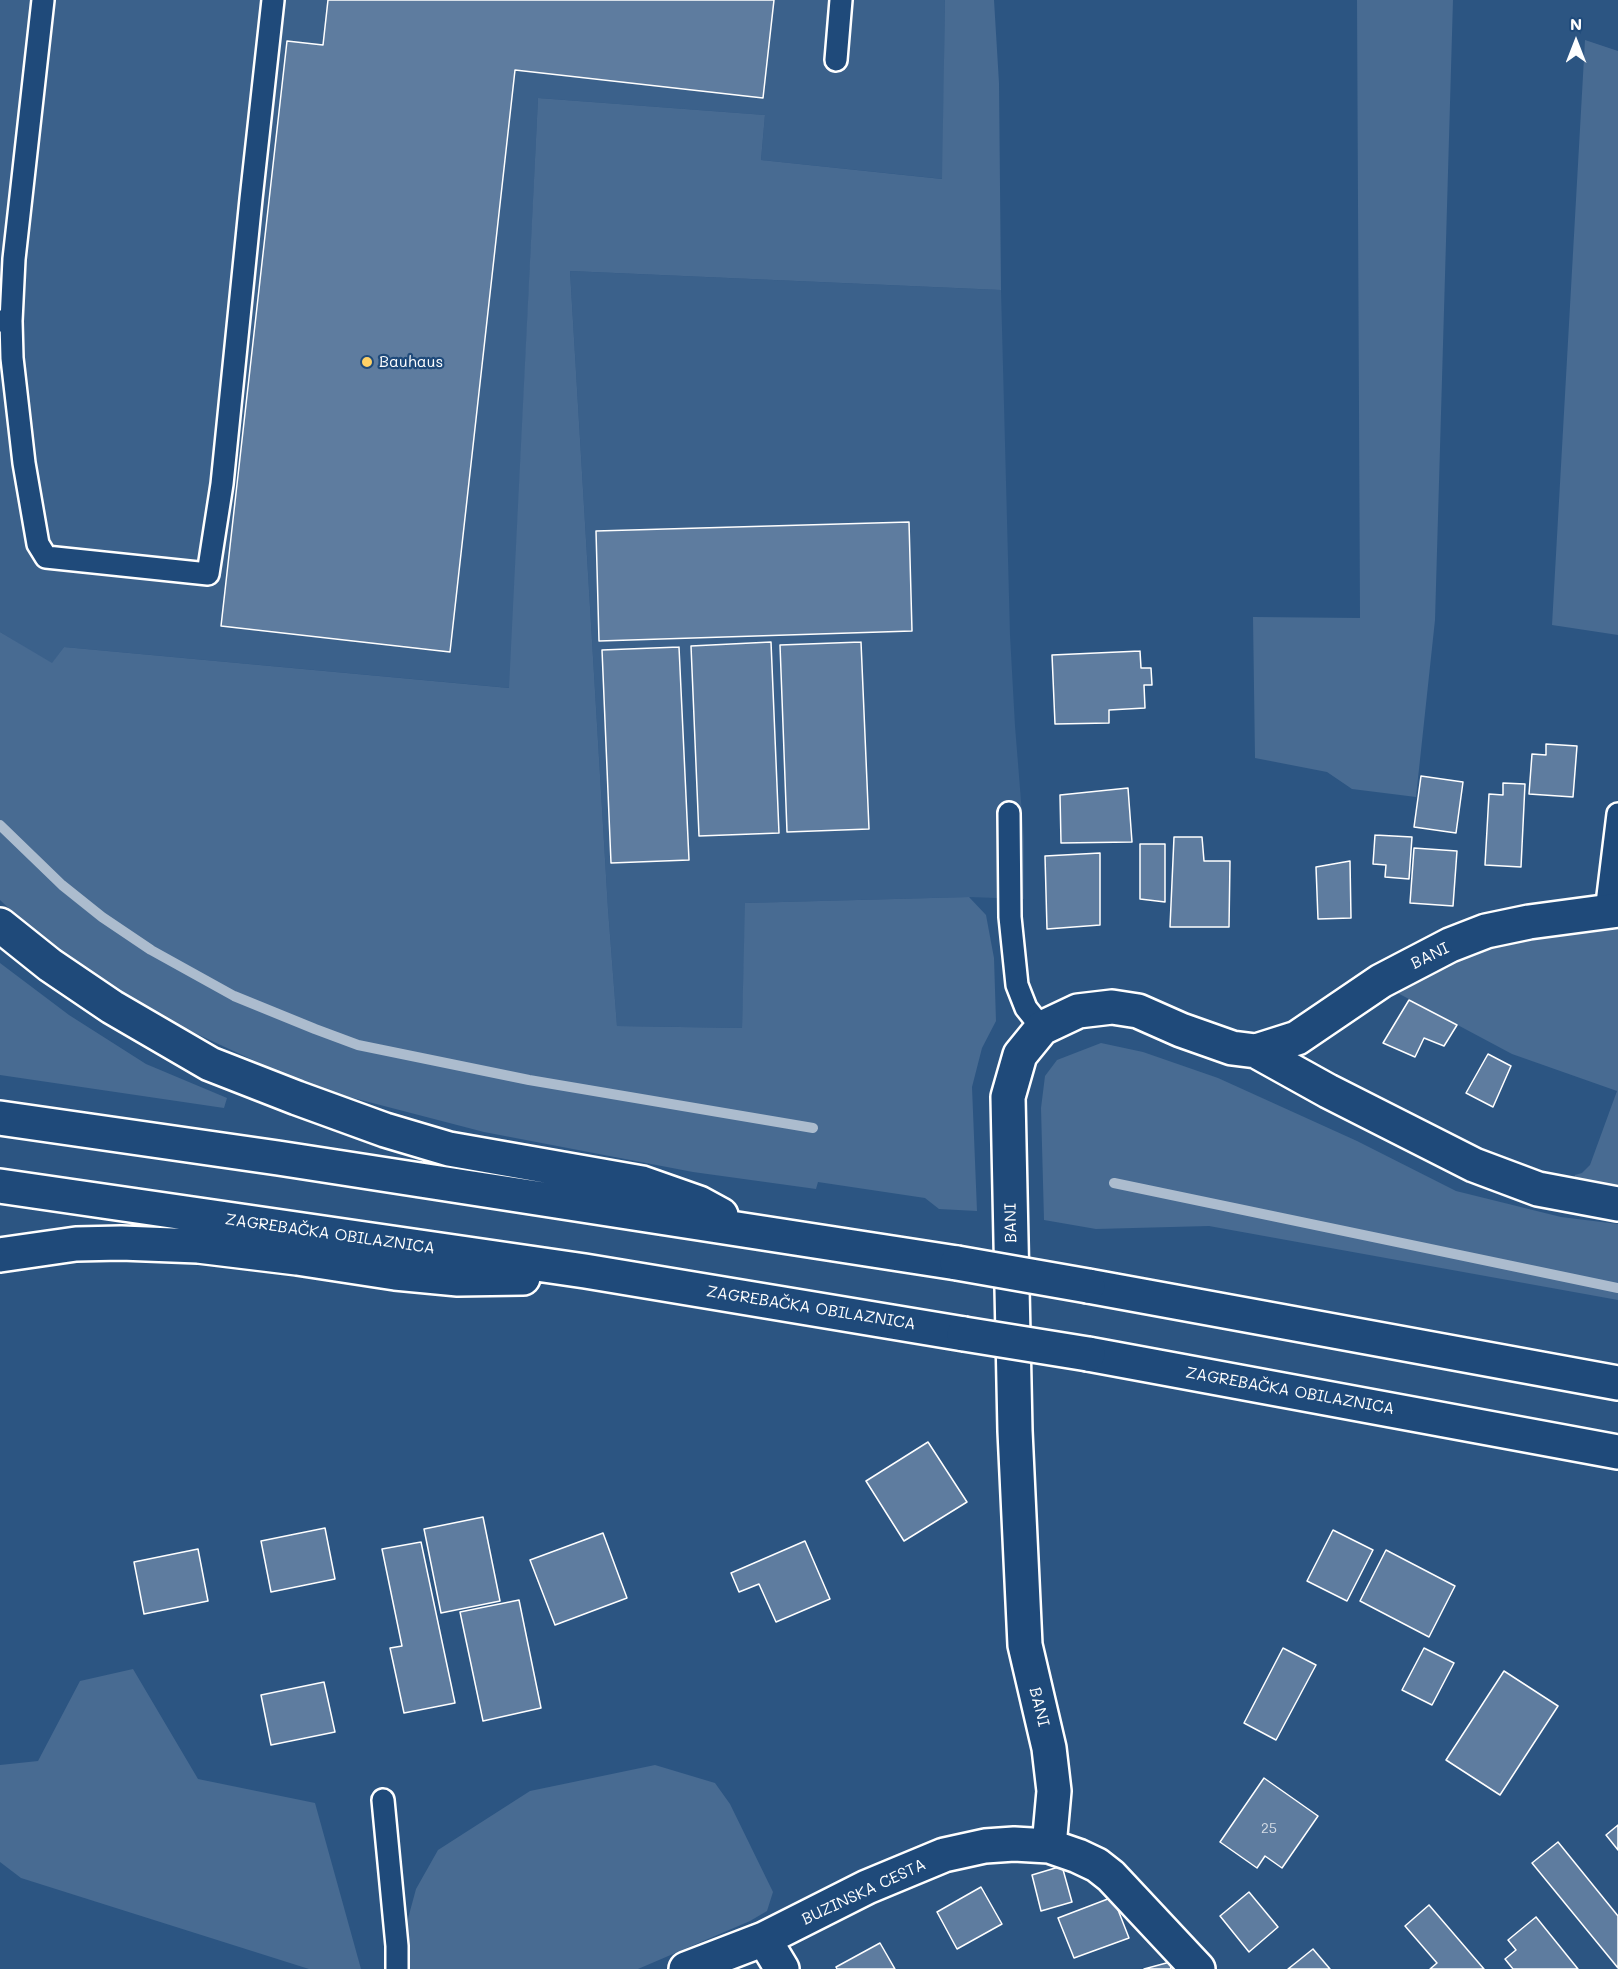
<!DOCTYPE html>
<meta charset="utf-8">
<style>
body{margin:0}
#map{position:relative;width:1618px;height:1969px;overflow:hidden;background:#2c5582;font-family:Mali,sans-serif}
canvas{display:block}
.north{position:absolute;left:1546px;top:12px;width:60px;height:60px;-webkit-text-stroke:4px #1f4a7a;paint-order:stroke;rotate:0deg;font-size:16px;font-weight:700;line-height:24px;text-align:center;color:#fff}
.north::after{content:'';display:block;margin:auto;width:21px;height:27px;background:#fff;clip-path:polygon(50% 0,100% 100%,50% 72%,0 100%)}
</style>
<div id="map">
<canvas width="1618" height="1969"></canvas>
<div class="north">N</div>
</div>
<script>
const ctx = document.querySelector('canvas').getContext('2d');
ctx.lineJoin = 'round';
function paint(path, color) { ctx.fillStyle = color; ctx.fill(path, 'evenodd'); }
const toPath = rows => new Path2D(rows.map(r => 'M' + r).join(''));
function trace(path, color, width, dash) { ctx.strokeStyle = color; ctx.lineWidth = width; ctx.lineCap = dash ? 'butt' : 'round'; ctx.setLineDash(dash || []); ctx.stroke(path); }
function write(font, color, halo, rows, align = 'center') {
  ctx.font = font + ' Mali,sans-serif'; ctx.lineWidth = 4.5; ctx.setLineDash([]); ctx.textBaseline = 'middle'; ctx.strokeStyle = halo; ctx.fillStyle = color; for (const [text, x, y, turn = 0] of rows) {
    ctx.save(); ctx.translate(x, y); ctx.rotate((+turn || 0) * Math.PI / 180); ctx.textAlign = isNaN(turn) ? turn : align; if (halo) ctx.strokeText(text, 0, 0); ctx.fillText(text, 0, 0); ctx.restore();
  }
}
paint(toPath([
 [0,0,945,0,943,179,761,160,765,115,538,98,510,688,64,647,52,664,0,632],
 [570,271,1001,290,1010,635,1015,726,1024,838,1024,899,969,897,746,903,742,1028,617,1026,608,909]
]), '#3b618b');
paint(toPath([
 [945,0,994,0,999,83,1001,290,570,271,608,909,617,1026,742,1028,745,903,969,897,986,915,994,958,996,1021,982,1048,972,1087,977,1211,939,1209,925,1198,818,1182,816,1189,693,1172,484,1132,311,1087,156,1015,35,933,0,900,0,632,52,663,64,647,509,688,538,98,765,115,761,160,942,179],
 [1357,0,1453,0,1435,620,1416,797,1352,789,1327,772,1255,758,1253,617,1360,618],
 [1585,40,1618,51,1618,635,1552,625],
 [1618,926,1618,1189,1574,1182,1575,1175,1582,1173,1590,1165,1617,1091,1512,1054,1392,990,1486,946,1534,935],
 [0,963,69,1015,146,1064,227,1098,224,1108,0,1075],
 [1101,1043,1143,1052,1218,1078,1357,1141,1456,1191,1561,1217,1618,1224,1618,1300,1209,1226,1096,1229,1044,1220,1041,1108,1045,1076,1057,1060],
 [133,1669,198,1779,315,1803,361,1969,309,1969,21,1878,0,1862,0,1765,38,1761,80,1681],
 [655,1765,715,1783,730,1804,773,1892,767,1911,750,1921,638,1969,408,1969,406,1926,416,1889,438,1850,530,1791]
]), '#486b92');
trace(toPath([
 [0,825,62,885,102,917,151,950,234,996,315,1029,358,1045,529,1080,813,1128],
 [1114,1183,1618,1288]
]), '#acbcce', 10);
const building = toPath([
 [328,0,774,0,763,98,515,70,450,652,221,626,287,41,323,45,328,0],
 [909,522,912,631,599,641,596,531,909,522],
 [771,642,779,833,699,836,691,646,771,642],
 [861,642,869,829,787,832,780,645,861,642],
 [679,647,689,860,611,863,602,650,679,647],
 [1140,651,1141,668,1151,668,1152,685,1144,685,1145,708,1109,710,1109,723,1055,724,1052,655,1140,651],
 [1546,744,1577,746,1573,797,1529,794,1532,754,1546,755,1546,744],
 [1421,776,1463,782,1456,833,1414,827,1421,776],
 [1503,783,1525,784,1521,867,1485,865,1489,794,1503,795,1503,783],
 [1128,788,1132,842,1061,843,1060,795,1128,788],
 [1375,835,1412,837,1409,879,1385,877,1386,865,1373,864,1375,835],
 [1174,837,1202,837,1204,861,1230,861,1229,927,1170,927,1174,837],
 [1140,844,1165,844,1165,902,1140,899,1140,844],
 [1414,848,1457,851,1453,906,1410,903,1414,848],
 [1100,853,1100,925,1047,929,1045,856,1100,853],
 [1350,861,1351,918,1318,919,1316,867,1350,861],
 [1409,1000,1457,1025,1444,1046,1424,1038,1415,1057,1383,1043,1409,1000],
 [1488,1054,1511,1066,1493,1107,1466,1093,1488,1054],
 [928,1442,967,1502,904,1541,866,1481,928,1442],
 [483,1517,500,1601,441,1613,424,1529,483,1517],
 [325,1528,335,1579,271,1592,261,1541,325,1528],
 [1333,1530,1373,1550,1347,1601,1307,1581,1333,1530],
 [603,1533,627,1598,555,1625,530,1560,603,1533],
 [805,1541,830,1599,776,1622,759,1584,739,1592,731,1573,805,1541],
 [421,1542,455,1703,404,1713,390,1648,402,1646,382,1549,421,1542],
 [198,1549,208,1601,144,1614,134,1562,198,1549],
 [1386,1550,1455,1586,1429,1637,1360,1601,1386,1550],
 [519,1600,541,1708,483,1721,460,1612,519,1600],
 [1283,1648,1316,1665,1276,1740,1244,1723,1283,1648],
 [1424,1648,1454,1663,1432,1705,1402,1690,1424,1648],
 [1504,1671,1558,1706,1500,1795,1446,1760,1504,1671],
 [324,1682,335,1732,271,1745,261,1695,324,1682],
 [1264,1778,1318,1816,1282,1868,1265,1856,1257,1868,1220,1842,1264,1778],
 [1618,1825,1618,1850,1606,1835,1618,1825],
 [1558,1842,1618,1916,1618,1968,1532,1863,1558,1842],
 [1062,1866,1072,1902,1041,1911,1032,1875,1062,1866],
 [981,1887,1002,1924,957,1949,937,1912,981,1887],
 [1249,1892,1278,1927,1249,1952,1220,1916,1249,1892],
 [1113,1897,1129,1938,1074,1958,1058,1918,1113,1897],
 [1429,1905,1484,1969,1430,1969,1437,1963,1405,1926,1429,1905],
 [1536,1917,1578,1969,1513,1969,1505,1959,1516,1950,1508,1940,1536,1917],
 [880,1943,895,1969,837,1969,836,1967,880,1943],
 [1313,1949,1330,1969,1288,1969,1313,1949],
 [1170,1962,1171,1969,1144,1969,1170,1962]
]);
paint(building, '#5e7c9f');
trace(building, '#fff', 1.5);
const lane = toPath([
 [836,60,841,0],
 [0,321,11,321,14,259,43,0],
 [11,321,12,358,24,463,38,544,46,557,208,574,222,484,251,199,273,0],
 [1009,813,1010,917,1017,985,1026,1008,1042,1028],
 [1606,912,1618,814],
 [383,1800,397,1946,397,1969]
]);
const street = toPath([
 [1256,1051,1328,1091,1474,1165,1538,1189,1618,1204],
 [1049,1846,1054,1791,1049,1748,1025,1645,1015,1431,1008,1097,1020,1055,1042,1028,1078,1011,1112,1007,1138,1011,1181,1030,1232,1048,1256,1051,1297,1038,1381,981,1450,945,1486,931,1529,922,1618,910],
 [764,1939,782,1969],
 [686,1969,764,1939,867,1887,944,1855,985,1846,1014,1844,1049,1846,1078,1856,1097,1865,1111,1876,1198,1969]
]);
const highway = toPath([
 [0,925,50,965,112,1007,210,1064,297,1098,385,1130,449,1149,642,1183,699,1203,721,1215],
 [0,1118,278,1158,957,1263],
 [0,1186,585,1271,964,1334],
 [0,1255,76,1244,121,1243,198,1246,297,1258,395,1273,458,1279,523,1278],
 [1088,1286,1618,1383],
 [1088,1354,1618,1452]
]);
trace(lane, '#fff', 26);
trace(street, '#fff', 38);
trace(highway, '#fff', 38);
trace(lane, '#1f4a7a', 21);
trace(street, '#1f4a7a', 33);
trace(highway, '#1f4a7a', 33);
const highwayBridge = toPath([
 [957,1263,1088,1286],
 [964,1334,1088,1354]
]);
trace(highwayBridge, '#fff', 38, []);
trace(highwayBridge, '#1f4a7a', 33);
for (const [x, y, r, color] of [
 [367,362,6,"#ffd166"]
]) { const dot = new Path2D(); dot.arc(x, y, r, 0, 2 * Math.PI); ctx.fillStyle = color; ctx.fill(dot); trace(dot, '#1f4a7a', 2); }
write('14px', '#d7dee7', null, [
 ["25",1269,1829]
]);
write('16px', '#fff', '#1f4a7a', [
 ["Bauhaus",379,362]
], 'left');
write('16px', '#fff', '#1f4a7a', [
 ["BANI",1430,956,-26],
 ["BANI",1011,1223,-91],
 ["ZAGREBAČKA OBILAZNICA",330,1234,8],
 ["ZAGREBAČKA OBILAZNICA",811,1308,9],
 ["ZAGREBAČKA OBILAZNICA",1290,1391,10],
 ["BANI",1039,1707,76],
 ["BUZINSKA CESTA",864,1892,-25]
]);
</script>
